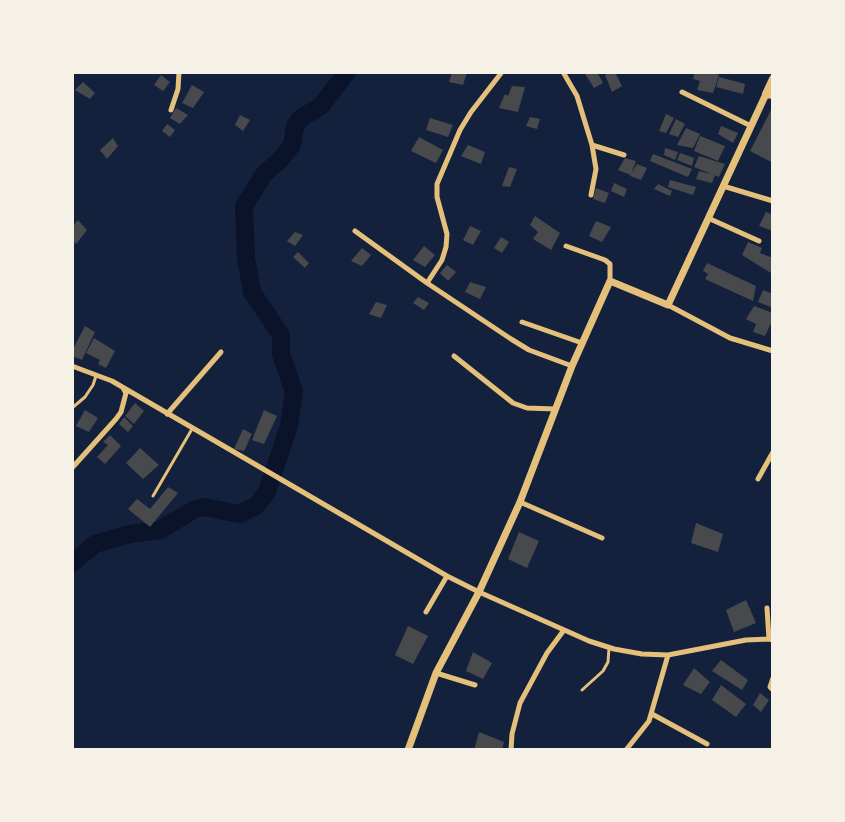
<!DOCTYPE html>
<style>
body{margin:0}
#map{position:relative;width:845px;height:822px;overflow:hidden;background:#14213d;font-family:"Fira Sans",sans-serif}
canvas{display:block}
.frame{position:absolute;inset:0;border:74px solid #f6f1e7;pointer-events:none}
</style>
<div id="map">
<canvas width="845" height="822"></canvas>
<div class="frame"></div>
</div>
<script>
const ctx = document.querySelector('canvas').getContext('2d');
ctx.lineJoin = 'round';
const toPath = rows => new Path2D(rows.map(r => 'M' + r).join(''));
function trace(path, color, width, dash) { ctx.strokeStyle = color; ctx.lineWidth = width; ctx.lineCap = dash ? 'butt' : 'round'; ctx.setLineDash(dash || []); ctx.stroke(path); }
function paint(path, color) { ctx.fillStyle = color; ctx.fill(path, 'evenodd'); }
trace(toPath([
 [72,563,95,544,130,534,160,530,195,509,205,507,239,514,256,506,267,492,289,426,294,392,281,354,281,335,252,292,246,258,244,206,264,174,279,161,292,145,295,126,301,118,321,106,347,72]
]), '#0b132b', 18);
paint(toPath([
 [452,72,467,73,463,85,449,82],
 [584,72,597,72,603,83,594,88],
 [610,72,615,72,622,86,612,92,605,75],
 [695,72,711,72,719,75,713,93,697,90,700,81,693,79],
 [161,75,170,82,163,91,154,85],
 [719,77,745,84,743,94,716,87],
 [83,82,95,93,90,99,75,90],
 [192,85,204,92,193,108,182,103],
 [512,86,525,87,518,112,499,108,505,94,508,96],
 [773,106,773,163,750,151],
 [176,108,188,115,180,124,170,118],
 [666,114,674,118,666,133,659,131],
 [240,115,250,120,243,131,235,125],
 [530,117,540,119,537,129,526,126],
 [430,118,453,125,448,137,426,130],
 [676,119,685,124,678,137,669,134],
 [167,124,175,130,170,137,162,131],
 [721,126,738,133,733,143,718,134],
 [686,128,700,134,693,148,677,145],
 [700,136,725,146,718,161,694,151],
 [419,137,443,150,436,163,411,151],
 [113,138,118,146,107,159,100,150],
 [468,145,485,152,481,164,461,156],
 [665,148,678,152,675,160,664,155],
 [680,153,694,158,692,166,677,160],
 [653,154,692,169,688,177,650,161],
 [699,156,725,164,719,177,694,167],
 [625,158,636,161,631,175,618,170],
 [637,164,647,168,641,180,630,176],
 [509,167,517,169,510,187,502,186],
 [699,171,715,175,712,183,696,179],
 [670,180,696,187,693,195,668,187],
 [614,183,627,189,624,197,611,191],
 [658,184,672,191,670,196,654,189],
 [596,188,609,193,605,203,593,199],
 [766,212,773,215,773,231,759,226],
 [535,216,560,233,551,250,533,239,538,232,530,225],
 [78,220,87,230,76,244,72,240,72,227],
 [596,221,611,227,602,242,589,236],
 [470,226,481,231,473,245,463,240],
 [295,232,303,235,295,246,287,241],
 [501,237,509,242,502,253,494,248],
 [748,242,762,248,760,253,773,258,771,273,742,255],
 [424,246,435,255,425,267,413,260],
 [362,248,371,255,362,266,351,261],
 [298,252,309,263,305,268,293,257],
 [707,263,756,286,753,301,705,279,708,274,703,271],
 [447,265,456,272,448,281,440,273],
 [470,282,486,287,480,299,465,292],
 [763,290,773,294,773,308,758,302],
 [418,297,429,303,424,310,413,303],
 [376,302,387,305,381,318,369,314],
 [754,306,773,313,773,319,765,336,753,332,756,324,746,319],
 [85,326,95,332,82,360,72,356,72,351],
 [94,338,115,351,106,368,98,364,100,360,86,353],
 [135,403,144,411,134,424,125,416],
 [85,410,98,418,89,432,76,426],
 [264,410,277,416,264,444,252,440],
 [124,417,133,426,128,432,119,424],
 [243,429,252,434,244,451,234,449],
 [110,435,121,446,105,464,97,457,108,445,103,442],
 [140,448,159,465,143,479,126,463],
 [168,487,178,493,150,527,128,509,137,499,150,509],
 [696,523,723,534,718,552,691,543],
 [519,532,539,541,527,568,508,559],
 [746,600,756,623,734,632,726,610],
 [408,626,428,636,413,664,395,655],
 [473,652,492,663,483,679,466,671],
 [721,660,748,680,742,690,712,671],
 [694,668,710,682,701,694,683,685],
 [721,685,746,704,736,717,712,700],
 [760,693,769,700,761,712,753,705],
 [479,732,504,742,502,750,474,750]
]), '#48494c');
trace(toPath([
 [72,408,85,397,93,385,96,376],
 [153,496,192,429],
 [582,690,603,671,608,662,609,648]
]), '#e5c07b', 3);
trace(toPath([
 [563,72,577,96,592,145,596,169,591,195],
 [682,92,751,126],
 [171,110,178,89,179,72],
 [592,145,624,155],
 [723,186,773,201],
 [708,218,759,241],
 [355,231,427,283,511,339,529,350,572,366],
 [566,246,605,260,610,264,610,281],
 [427,283,442,260,446,247,447,234,437,197,437,184,460,130,471,112,502,72],
 [668,305,730,338,773,351],
 [522,322,582,343],
 [454,356,513,403,527,408,555,409],
 [72,366,112,381,447,576,479,592,589,641,614,649,642,654,668,655,746,640,769,639,773,640],
 [167,414,221,352],
 [72,468,116,419,121,412,126,393,123,388],
 [758,479,773,452],
 [520,502,602,538],
 [767,608,769,639],
 [426,612,447,576],
 [436,673,475,685],
 [773,678,770,687,773,690],
 [652,714,707,744],
 [511,750,512,734,520,703,547,653,564,630],
 [626,750,649,721,668,655]
]), '#e5c07b', 5);
trace(toPath([
 [408,750,436,673,479,592,520,502,572,366,610,281,668,305,766,94]
]), '#e5c07b', 7);
trace(toPath([
 [773,79,766,94,773,95]
]), '#e5c07b', 8);
</script>
